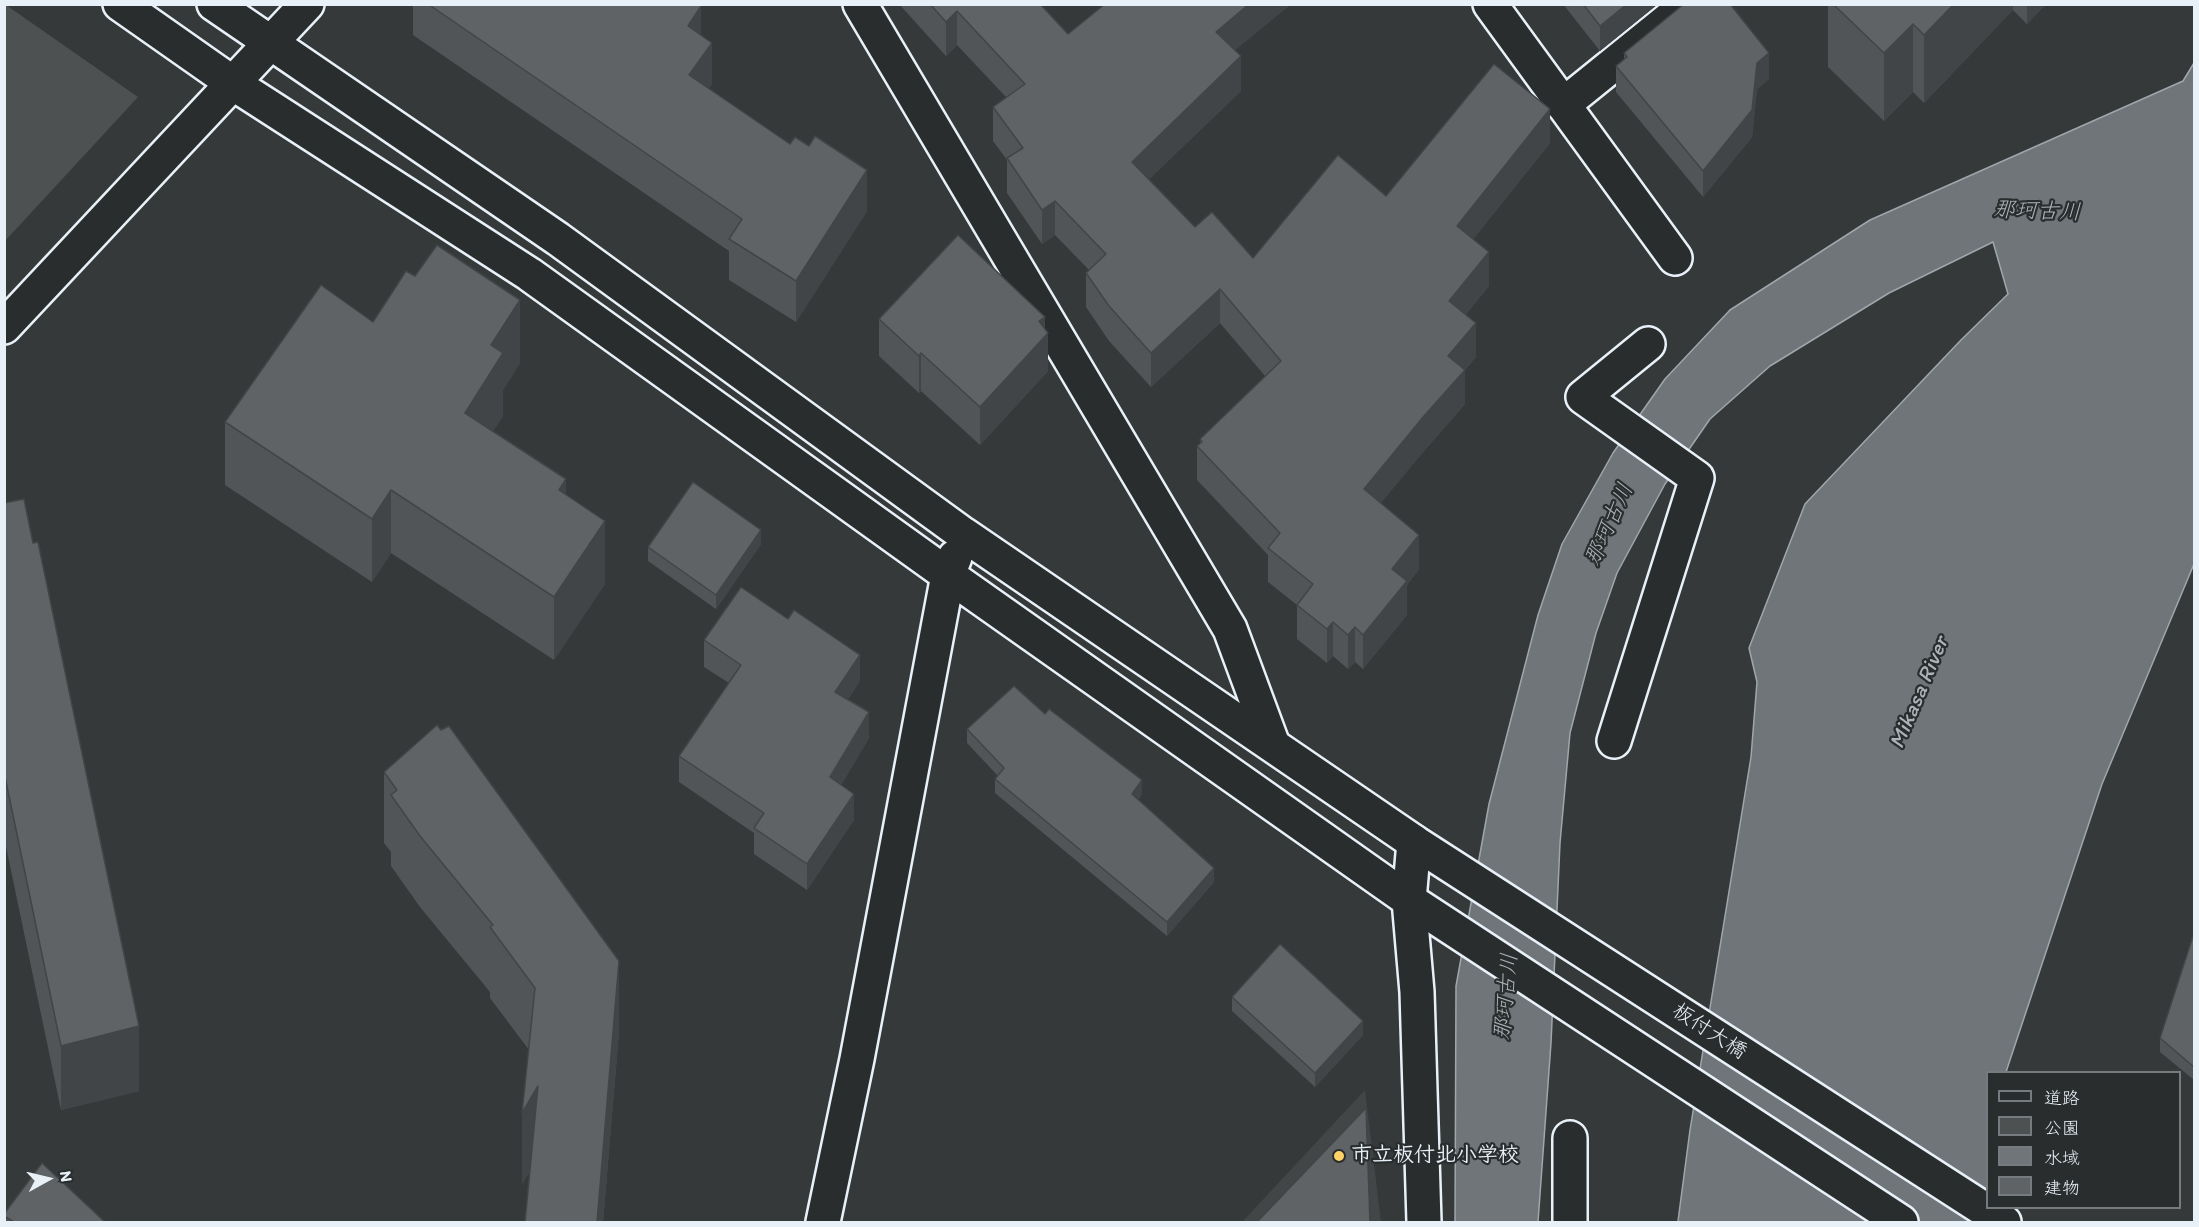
<!DOCTYPE html>
<meta charset="utf-8">
<style>
body{margin:0}
#map{position:relative;width:2199px;height:1227px;overflow:hidden;background:#35393a;font-family:Itim,"Klee One",sans-serif}
canvas{display:block}
.frame{position:absolute;inset:0;border:6px solid #e8f1f8;pointer-events:none}
.legend{position:absolute;left:1986px;top:1071px;width:195px;height:138px;box-sizing:border-box;background:#2a2d2e;border:2px solid #767b7f;margin:0;padding:8px 10px;list-style:none;font-size:18px;color:#e8f1f8}
.legend li{display:flex;align-items:center;gap:12px;height:30px}
.legend b{width:30px;border:2px solid #767b7f}
.north{position:absolute;left:18px;top:1149px;width:60px;height:60px;-webkit-text-stroke:4px #2a2d2e;paint-order:stroke;rotate:82deg;font-size:16px;font-weight:700;line-height:24px;text-align:center;color:#e8f1f8}
.north::after{content:'';display:block;margin:auto;width:21px;height:27px;background:#e8f1f8;clip-path:polygon(50% 0,100% 100%,50% 72%,0 100%)}
</style>
<div id="map">
<canvas width="2199" height="1227"></canvas>
<div class="frame"></div>
<ul class="legend">
<li><b style="height:8px;background:#2a2d2e"></b>道路</li>
<li><b style="height:16px;background:#4d5152"></b>公園</li>
<li><b style="height:16px;background:#707579"></b>水域</li>
<li><b style="height:16px;background:#5f6365"></b>建物</li>
</ul>
<div class="north">N</div>
</div>
<script>
const ctx = document.querySelector('canvas').getContext('2d');
ctx.lineJoin = 'round';
function paint(path, color) { ctx.fillStyle = color; ctx.fill(path, 'evenodd'); }
const toPath = rows => new Path2D(rows.map(r => 'M' + r).join(''));
function trace(path, color, width, dash) { ctx.strokeStyle = color; ctx.lineWidth = width; ctx.lineCap = dash ? 'butt' : 'round'; ctx.setLineDash(dash || []); ctx.stroke(path); }
function write(font, color, halo, rows, align = 'center') {
  ctx.font = font + ' Itim,"Klee One",sans-serif'; ctx.lineWidth = 4.5; ctx.setLineDash([]); ctx.textBaseline = 'middle'; ctx.strokeStyle = halo; ctx.fillStyle = color; for (const [text, x, y, turn = 0] of rows) {
    ctx.save(); ctx.translate(x, y); ctx.rotate((+turn || 0) * Math.PI / 180); ctx.textAlign = isNaN(turn) ? turn : align; if (halo) ctx.strokeText(text, 0, 0); ctx.fillText(text, 0, 0); ctx.restore();
  }
}
paint(toPath([
 [1365,1090,1381,1222,1242,1222]
]), '#424647');
paint(toPath([
 [6,5,138,97,5,241,4,5]
]), '#4d5152');
const water = toPath([
 [2194,63,2194,564,2102,784,2006,1072,1988,1072,1988,1208,1991,1222,1679,1222,1678,1221,1690,1130,1751,757,1757,682,1749,648,1805,504,1961,340,2008,294,1993,242,1889,293,1770,366,1710,419,1665,484,1617,573,1596,633,1570,733,1560,843,1551,1043,1538,1222,1455,1222,1456,986,1489,804,1538,615,1562,544,1613,453,1665,379,1730,310,1870,220,2183,81,2194,63]
]);
paint(water, '#707579');
trace(water, '#a0a7ac', 1.5);
const street = toPath([
 [860,4,1230,629,1273,745],
 [1490,4,1675,258],
 [1563,105,1688,4],
 [1614,741,1697,478,1583,397,1648,344],
 [1414,842,1409,900,1417,992,1424,1222],
 [1570,1222,1570,1138]
]);
const secondary = toPath([
 [120,4,234,84,529,274,948,575,1409,900,1901,1222],
 [214,4,558,239,963,534,1414,842,2004,1222],
 [4,327,307,4],
 [823,1222,857,1059,948,575,955,557]
]);
trace(street, '#e8f1f8', 38);
trace(secondary, '#e8f1f8', 38);
trace(street, '#2a2d2e', 33);
trace(secondary, '#2a2d2e', 33);
paint(toPath([
 [413,4,700,4,701,35,712,84,709,88,867,211,796,322,729,280,729,251,413,35],
 [899,4,1040,4,1068,34,1291,4,1235,50,1241,91,1149,179,1195,227,1253,258,1386,196,1550,143,1473,239,1489,286,1466,314,1476,357,1465,370,1465,404,1424,451,1380,503,1419,569,1407,585,1407,615,1363,669,1355,662,1348,669,1333,656,1327,663,1297,639,1297,605,1268,582,1268,555,1197,480,1197,446,1200,443,1200,439,1265,376,1220,323,1151,387,1109,341,1086,307,1086,273,1089,270,1055,235,1042,244,1007,193,1007,160,993,141,993,107,1006,97,957,45,946,56],
 [1563,4,1658,4,1600,51],
 [1828,4,2046,4,2027,24,2013,10,1924,103,1913,92,1884,121,1828,67],
 [1624,53,1769,79,1757,89,1752,137,1703,197,1616,92,1616,66,1624,60],
 [415,276,520,363,503,390,503,416,493,431,566,495,605,584,554,660,391,553,372,582,225,485,225,422,373,322],
 [879,319,1045,329,1048,371,980,445,921,391,919,393,879,356],
 [4,503,33,543,139,1091,61,1110,4,837],
 [761,544,716,609,648,561,648,547],
 [704,640,860,681,848,699,869,738,841,785,854,820,807,890,754,854,754,833,679,782,679,756,729,683,704,667],
 [1045,714,1142,794,1138,800,1214,882,1167,936,995,793,995,779,998,776,967,743,967,729],
 [384,772,619,1032,603,1222,525,1222,530,1171,522,1184,529,1050,490,998,490,992,420,907,391,866,391,852,384,843],
 [2194,933,2194,1080,2160,1052,2160,1038],
 [1232,997,1363,1035,1315,1087,1232,1011],
 [4,1214,105,1222,4,1222]
]), '#525557');
paint(toPath([
 [1249,4,1291,4,1216,66,1216,32],
 [1627,4,1658,4,1600,51,1600,26],
 [1954,4,2013,4,2013,10,1924,103,1924,35],
 [2027,4,2046,4,2027,24],
 [701,6,701,47,688,26],
 [957,11,957,45,946,56,946,22],
 [1913,24,1913,92,1884,121,1884,53],
 [712,43,712,84,689,116,689,75],
 [1769,53,1769,79,1757,89,1752,137,1703,197,1703,171,1757,63],
 [1241,56,1241,91,1132,196,1132,162],
 [1550,109,1550,143,1457,260,1457,226],
 [867,170,867,211,796,322,796,281],
 [1055,201,1055,235,1042,244,1042,210],
 [1489,252,1489,286,1449,335,1449,301],
 [1220,289,1220,323,1151,387,1151,353],
 [520,300,520,363,503,390,503,416,465,476,465,413,491,345],
 [1045,317,1045,337,1048,333,1048,371,980,445,980,407,1039,321],
 [1476,323,1476,357,1465,370,1465,404,1424,451,1364,524,1364,489,1424,416,1448,356],
 [921,353,921,391,919,393,919,356],
 [566,479,566,542,559,490],
 [391,490,391,553,372,582,372,519],
 [605,521,605,584,554,660,554,597],
 [761,530,761,544,716,609,716,595],
 [1419,535,1419,569,1407,585,1407,615,1363,669,1363,635,1392,569],
 [1333,622,1333,656,1327,663,1327,629],
 [1355,627,1355,662,1348,669,1348,635],
 [860,655,860,681,835,718,835,692],
 [869,712,869,738,830,803,830,777],
 [1142,780,1142,794,1132,808,1132,794],
 [854,794,854,820,807,890,807,864],
 [1214,868,1214,882,1167,936,1167,922],
 [619,961,619,1032,603,1222,597,1222],
 [1363,1021,1363,1035,1315,1087,1315,1073],
 [139,1026,139,1091,61,1110,61,1046],
 [538,1086,538,1157,522,1184,522,1113]
]), '#424547');
const building = toPath([
 [428,4,700,4,701,6,688,26,712,43,689,75,790,144,795,137,809,146,815,136,867,170,796,281,729,239,742,219,428,4],
 [930,4,1040,4,1068,34,1105,4,1249,4,1216,32,1241,56,1132,162,1195,227,1212,212,1253,258,1338,155,1386,196,1494,64,1550,109,1457,226,1489,252,1449,301,1476,323,1448,356,1465,370,1424,416,1364,489,1419,535,1392,569,1407,581,1363,635,1355,627,1348,635,1333,622,1327,629,1297,605,1313,584,1268,548,1280,533,1197,446,1202,442,1200,439,1281,361,1220,289,1151,353,1109,306,1086,273,1106,254,1055,201,1042,210,1007,158,1023,148,993,107,1025,84,957,11,946,22,930,4],
 [1583,4,1627,4,1600,26,1583,4],
 [1684,4,1730,4,1769,53,1757,63,1752,110,1703,171,1616,66,1627,57,1624,53,1684,4],
 [1833,4,1954,4,1924,35,1913,24,1884,53,1833,4],
 [958,235,1045,317,1039,321,1048,333,980,407,921,353,919,356,879,319,958,235],
 [437,245,520,300,491,345,503,353,465,413,566,479,559,490,605,521,554,597,391,490,372,519,225,422,321,285,373,322,406,271,415,276,437,245],
 [693,482,761,530,716,595,648,547,693,482],
 [24,499,33,543,38,542,139,1026,61,1046,4,772,4,503,24,499],
 [741,587,788,619,794,610,860,655,835,692,869,712,830,777,854,794,807,864,754,828,764,813,679,756,741,665,704,640,741,587],
 [1014,686,1045,714,1049,709,1142,780,1132,794,1214,868,1167,922,995,779,1004,768,967,729,1014,686],
 [437,725,441,730,449,726,619,961,597,1222,525,1222,538,1086,522,1113,535,988,490,927,493,925,420,836,391,795,397,790,384,772,437,725],
 [2194,933,2194,1067,2160,1038,2194,933],
 [1280,944,1363,1021,1315,1073,1232,997,1280,944],
 [1366,1108,1370,1222,1257,1222,1366,1108],
 [42,1163,105,1222,14,1222,4,1216,4,1214,42,1163]
]);
paint(building, '#5f6365');
trace(building, '#424547', 1.5);
for (const [x, y, r, color] of [
 [1339,1156,6,"#ffd166"]
]) { const dot = new Path2D(); dot.arc(x, y, r, 0, 2 * Math.PI); ctx.fillStyle = color; ctx.fill(dot); trace(dot, '#2a2d2e', 2); }
write('21px', '#e8f1f8', '#2a2d2e', [
 ["板付大橋",1709,1032,33]
]);
write('bold 21px', '#e8f1f8', '#2a2d2e', [
 ["市立板付北小学校",1351,1156]
], 'left');
write('italic 22px', '#acb3b8', '#2a2d2e', [
 ["那珂古川",2037,212,2],
 ["那珂古川",1610,525,-66],
 ["Mikasa River",1920,693,-67],
 ["那珂古川",1507,997,-85]
]);
</script>
